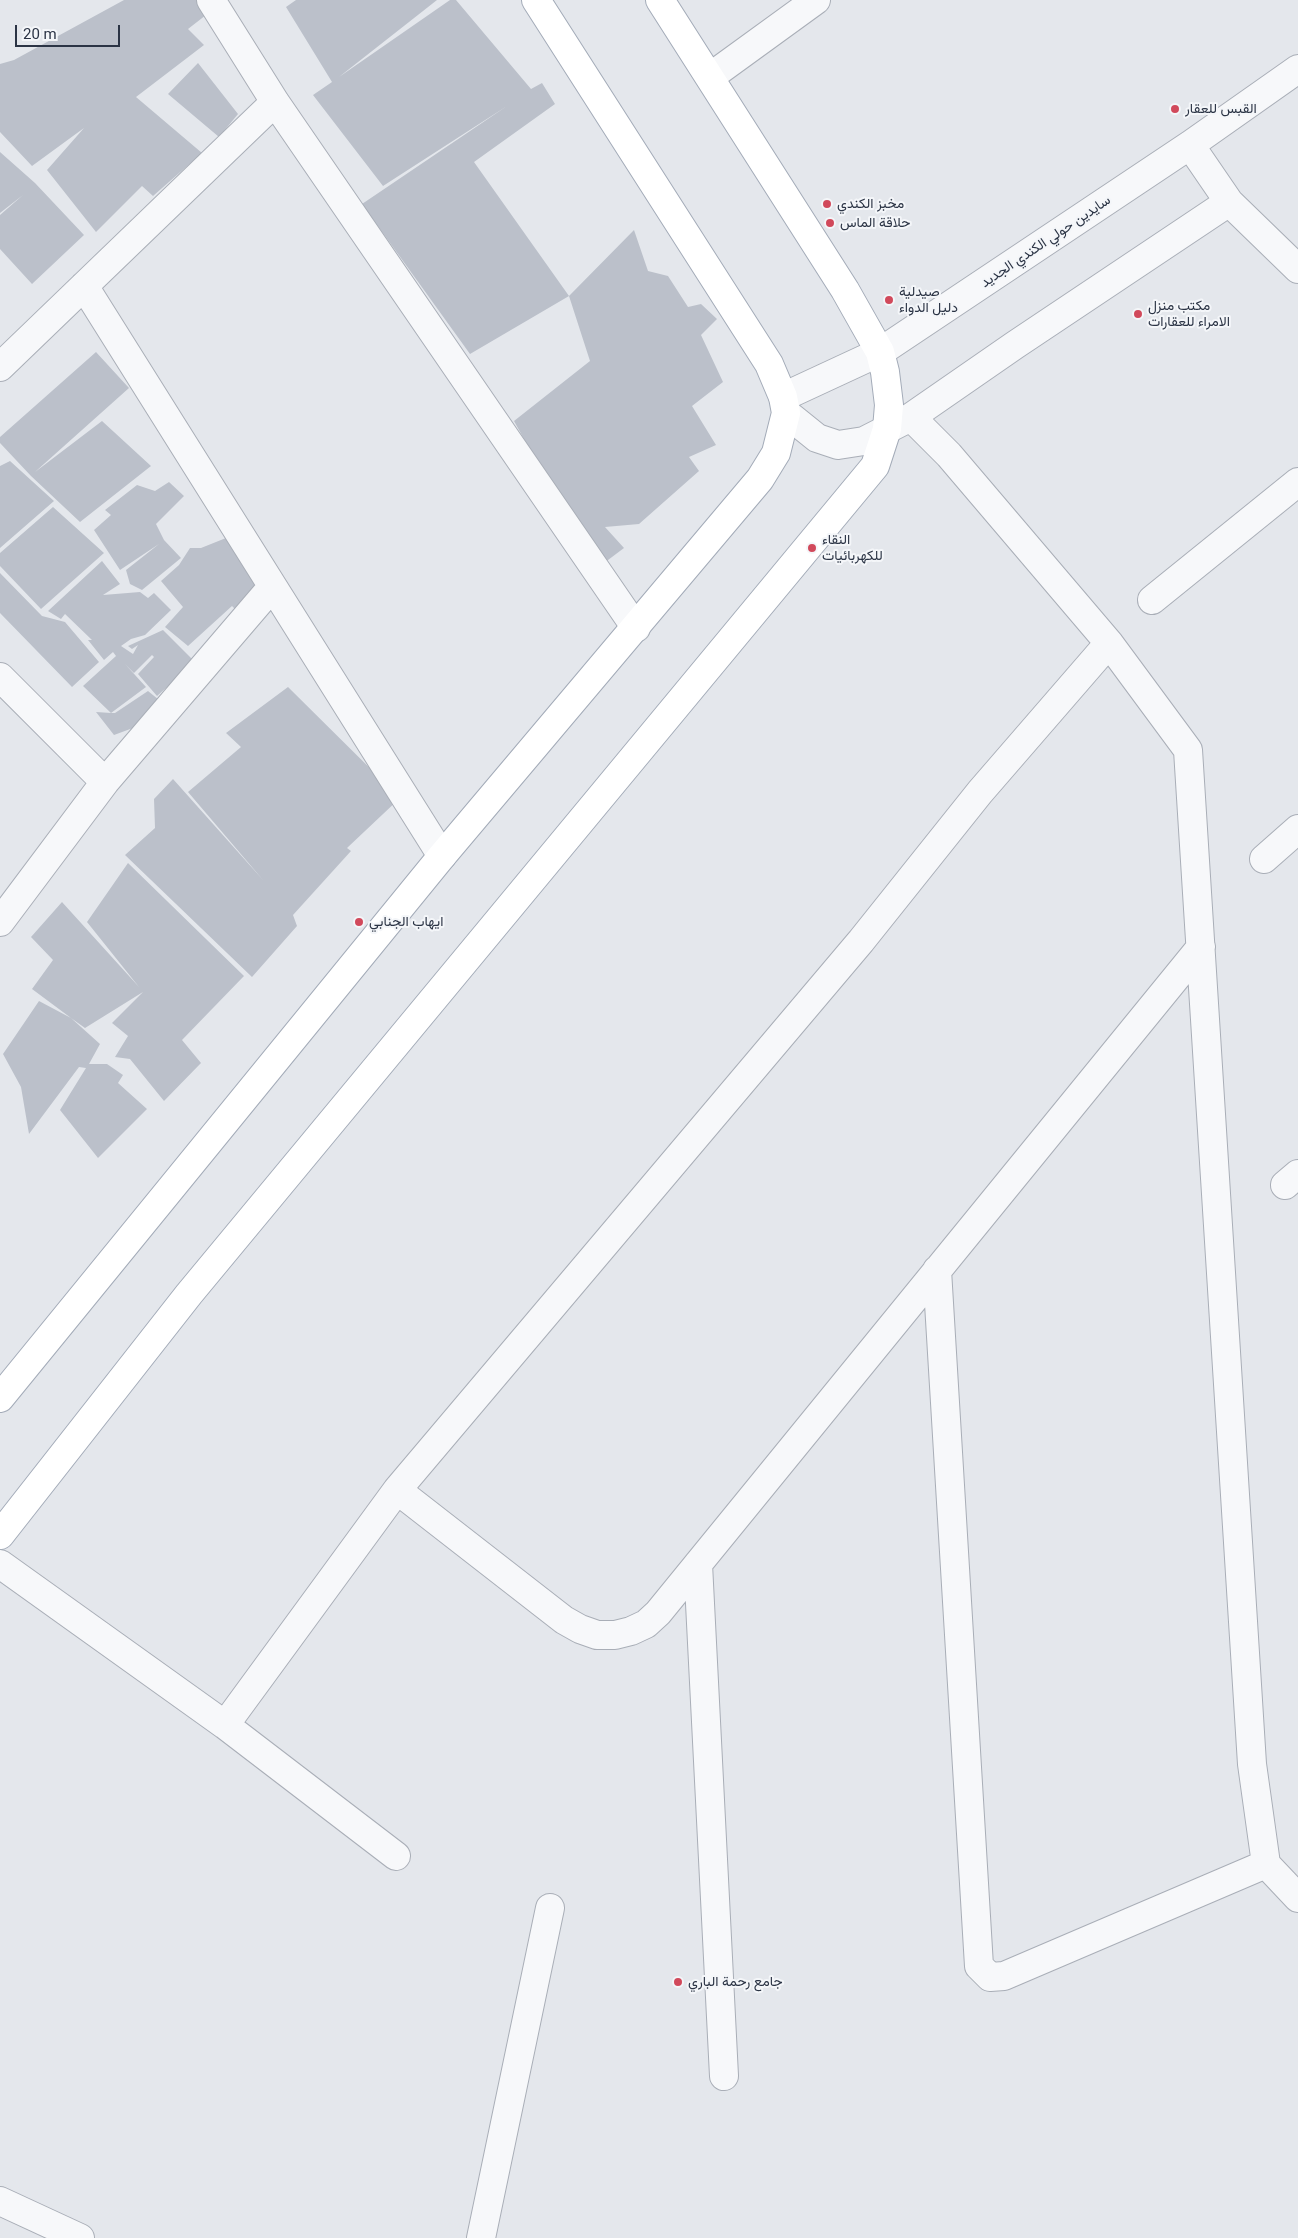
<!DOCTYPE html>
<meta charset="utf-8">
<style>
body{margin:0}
#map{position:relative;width:1298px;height:2238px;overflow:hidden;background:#e4e7ec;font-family:Roboto,sans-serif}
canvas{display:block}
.scale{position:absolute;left:15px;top:25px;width:105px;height:22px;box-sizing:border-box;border:2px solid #2b3445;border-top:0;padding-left:6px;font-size:15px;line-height:18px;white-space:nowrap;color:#2b3445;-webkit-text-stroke:4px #f4f6f9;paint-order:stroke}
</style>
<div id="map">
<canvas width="1298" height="2238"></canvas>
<div class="scale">20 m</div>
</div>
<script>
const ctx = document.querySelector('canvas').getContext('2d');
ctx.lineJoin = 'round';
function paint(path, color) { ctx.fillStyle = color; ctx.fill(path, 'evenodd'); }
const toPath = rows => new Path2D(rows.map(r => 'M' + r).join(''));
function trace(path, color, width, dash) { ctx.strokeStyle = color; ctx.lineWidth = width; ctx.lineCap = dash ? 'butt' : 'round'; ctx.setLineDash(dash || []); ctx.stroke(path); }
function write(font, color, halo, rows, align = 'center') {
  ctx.font = font + ' Roboto,Vazirmatn,sans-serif'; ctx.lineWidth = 4; ctx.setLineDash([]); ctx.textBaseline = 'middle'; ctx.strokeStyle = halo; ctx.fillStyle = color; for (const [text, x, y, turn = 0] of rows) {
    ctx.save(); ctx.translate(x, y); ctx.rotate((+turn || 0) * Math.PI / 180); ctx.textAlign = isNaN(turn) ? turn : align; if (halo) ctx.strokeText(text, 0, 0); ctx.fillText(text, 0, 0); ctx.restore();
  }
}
paint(toPath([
 [124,0,205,0,215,8,188,29,204,45,136,97,202,153,153,196,142,186,96,232,47,170,84,128,32,166,0,132,0,64,14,60],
 [296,0,437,0,339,77,450,0,456,0,531,89,542,83,555,104,474,162,569,296,470,354,362,204,507,106,383,186,313,95,332,82,286,7],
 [198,63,238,114,219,137,168,94],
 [0,152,35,183,84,235,32,284,0,249,0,215,23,195,0,213],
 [634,230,648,271,668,276,688,307,701,304,717,319,701,335,723,382,692,406,716,445,689,457,699,471,639,524,605,527,624,548,596,569,514,421,590,361,569,296],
 [96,352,129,388,35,472,102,421,151,466,80,522,31,476,0,443,0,437],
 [10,461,54,501,0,548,0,466],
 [169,482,184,496,156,524,164,540,181,558,142,590,130,584,126,570,159,544,120,570,94,530,111,515,105,510,137,485,155,491],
 [53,507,104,553,41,609,0,566,0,553],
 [226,538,263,586,236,610,232,606,188,646,165,627,183,607,161,581,179,565,190,548,201,548],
 [102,561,120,584,103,595,140,592,148,598,154,593,171,610,145,635,131,639,121,646,133,654,138,645,132,649,128,646,163,630,195,662,157,696,138,674,154,657,152,655,134,673,125,664,146,687,111,713,115,713,148,691,164,704,141,725,114,735,96,712,111,713,83,686,116,656,113,652,104,660,88,640,92,640,65,614,61,619,48,611],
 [0,573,42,616,65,622,99,662,72,687,0,613],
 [288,687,400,798,347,848,351,851,293,915,297,926,252,977,125,855,155,828,154,799,173,779,263,880,188,792,241,747,226,733],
 [128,863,244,976,182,1040,201,1063,164,1101,130,1059,115,1057,128,1036,112,1023,143,992,85,1028,71,1018,100,1044,89,1064,107,1064,123,1075,118,1083,147,1109,98,1158,60,1110,86,1068,79,1067,29,1134,21,1087,3,1054,39,1001,71,1018,32,989,53,960,31,937,62,902,139,987,87,922]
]), '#bbc0ca');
const minor = toPath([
 [211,0,275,102,636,628],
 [710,77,816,0],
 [1190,145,1229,202,1298,269],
 [84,286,442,856],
 [0,367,275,102],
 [783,397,880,352,1190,145,1298,69],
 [786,413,817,438,838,445,864,441,911,417,1015,345,1229,202],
 [911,417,949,455,1109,643,1188,750,1252,1764,1266,1864,1298,1898],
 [1152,600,1298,482],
 [0,677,105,782],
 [1264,859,1298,829],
 [0,922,105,782,272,587],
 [1285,1185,1298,1174],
 [937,1270,979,1966,990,1977,1004,1976,1266,1864],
 [397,1490,564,1620,580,1629,597,1635,615,1635,631,1631,646,1624,658,1613,1201,947],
 [0,1564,225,1725,396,1856],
 [698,1564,724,2076],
 [225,1725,397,1490,861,941,980,792,1109,643],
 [0,2201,80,2238],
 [481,2238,550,1908]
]);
const major = toPath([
 [0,1398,442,856,760,479,776,453,786,413,783,397,769,364,536,0],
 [0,1535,189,1294,875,466,887,429,889,405,885,372,880,352,845,290,660,0]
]);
trace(minor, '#a9aeb7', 30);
trace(major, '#a3abb8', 30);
trace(minor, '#f7f8fa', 28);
trace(major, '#fff', 28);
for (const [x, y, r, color] of [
 [1175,109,5,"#d1495b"],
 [827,204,5,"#d1495b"],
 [830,223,5,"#d1495b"],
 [889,300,5,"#d1495b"],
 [1138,314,5,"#d1495b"],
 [812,548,5,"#d1495b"],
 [359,922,5,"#d1495b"],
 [678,1982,5,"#d1495b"]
]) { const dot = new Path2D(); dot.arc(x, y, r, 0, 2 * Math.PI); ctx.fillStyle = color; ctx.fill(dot); trace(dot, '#f4f6f9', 2); }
write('14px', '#2b3445', '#f4f6f9', [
 ["القبس للعقار",1185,109],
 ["مخبز الكندي",837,204],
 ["حلاقة الماس",840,223],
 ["صيدلية",899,292],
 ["دليل الدواء",899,308],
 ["مكتب منزل",1148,306],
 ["الامراء للعقارات",1148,322],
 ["النقاء",822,540],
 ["للكهربائيات",822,556],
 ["ايهاب الجنابي",369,922],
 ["جامع رحمة الباري",688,1982]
], 'left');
write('14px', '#2b3445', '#f4f6f9', [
 ["سايدين حولي الكندي الجديد",1046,242,-34]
]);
</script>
